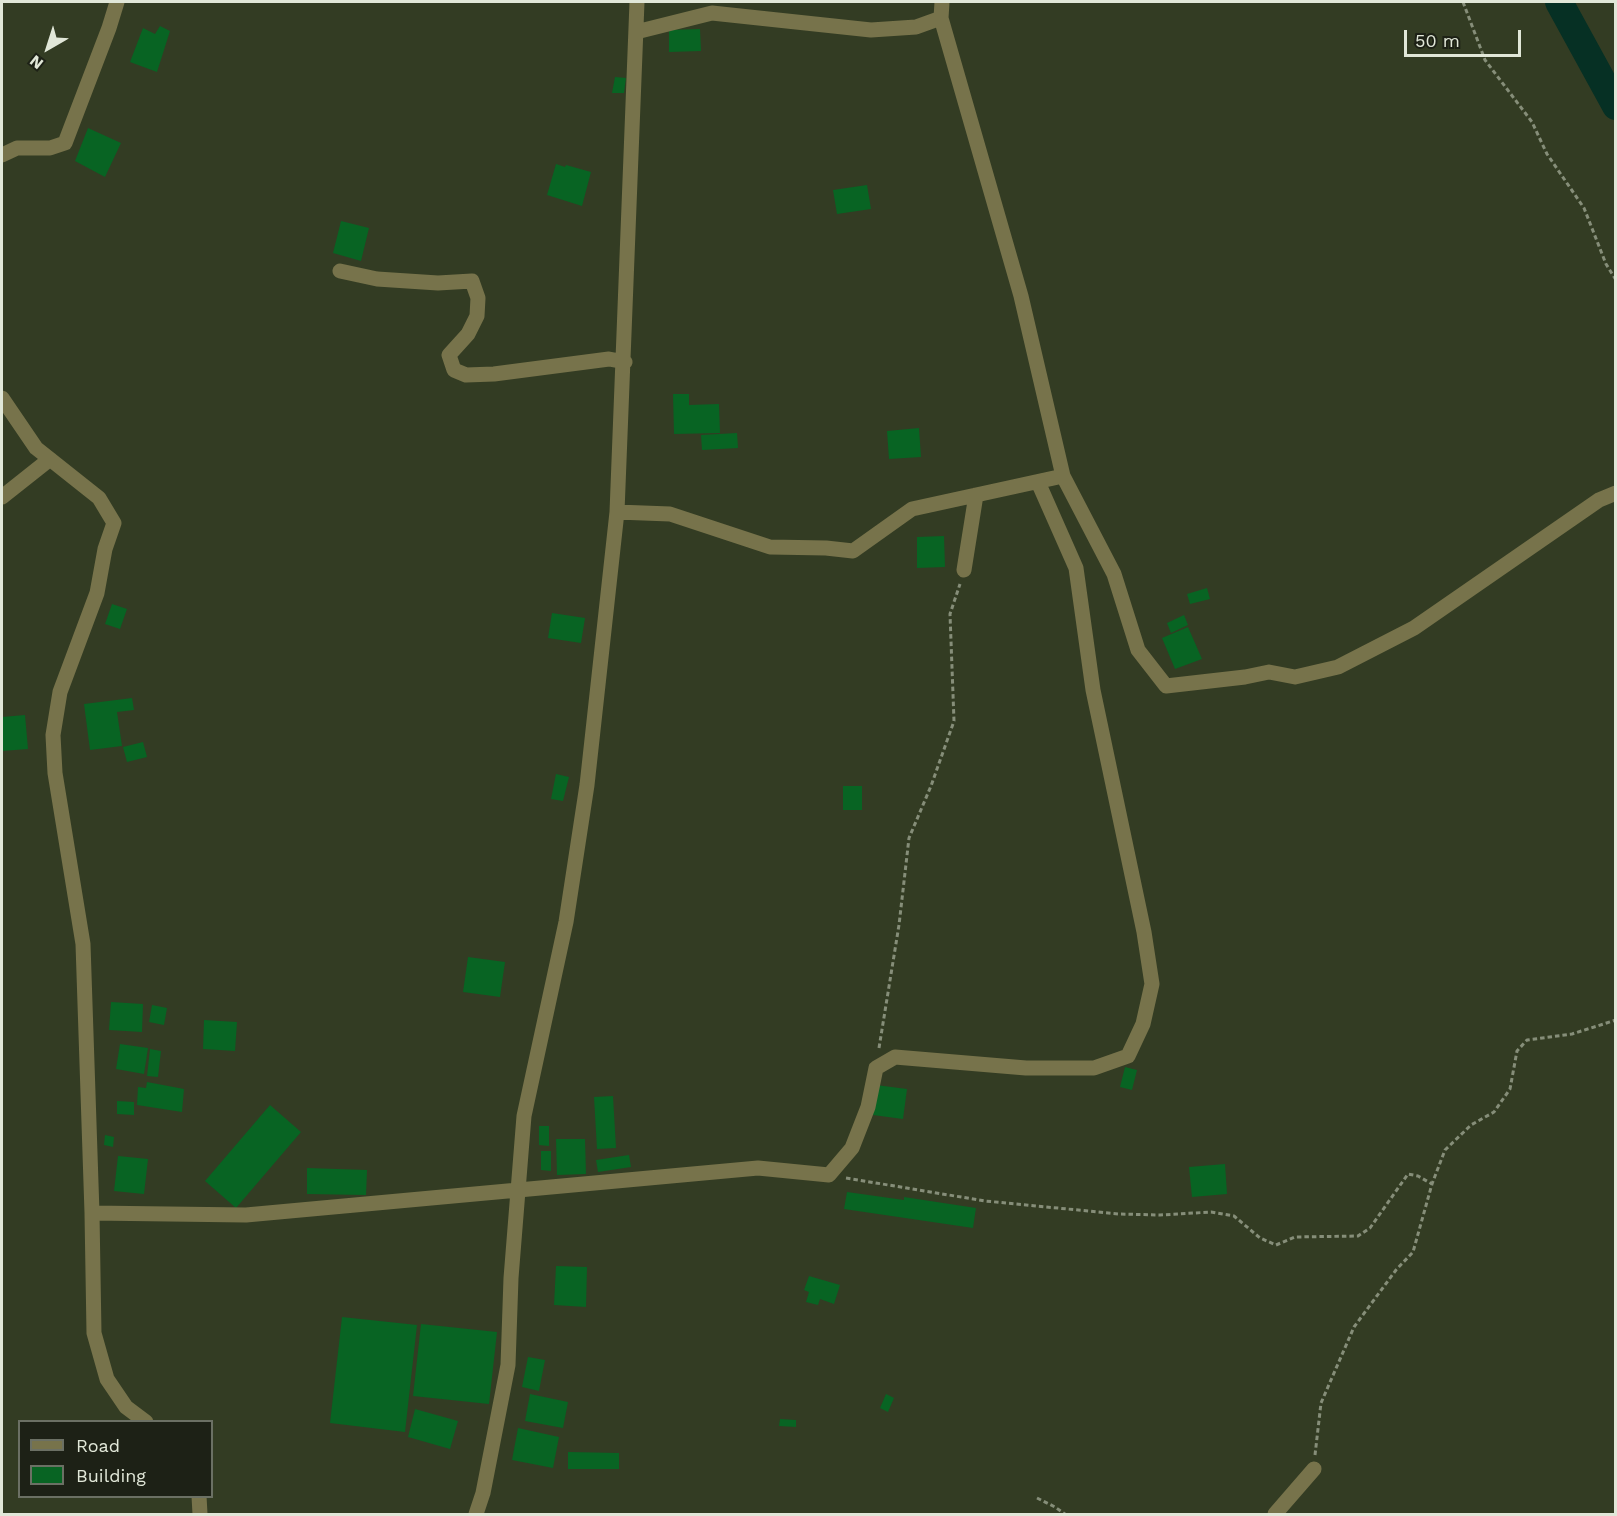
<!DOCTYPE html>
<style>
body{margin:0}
#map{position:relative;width:1617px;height:1516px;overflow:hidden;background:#333c23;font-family:"Work Sans",sans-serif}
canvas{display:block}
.frame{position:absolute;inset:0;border:3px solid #e1e7d8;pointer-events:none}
.legend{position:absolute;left:18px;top:1420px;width:195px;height:78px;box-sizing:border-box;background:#1d2116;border:2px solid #6b7064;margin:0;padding:8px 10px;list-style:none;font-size:18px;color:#e1e7d8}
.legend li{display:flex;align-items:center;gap:12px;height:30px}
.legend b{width:30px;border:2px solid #6b7064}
.north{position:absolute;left:18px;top:18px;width:60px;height:60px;-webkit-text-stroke:4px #1d2116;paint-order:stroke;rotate:219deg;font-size:16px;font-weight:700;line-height:24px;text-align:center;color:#e1e7d8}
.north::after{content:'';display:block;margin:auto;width:21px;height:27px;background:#e1e7d8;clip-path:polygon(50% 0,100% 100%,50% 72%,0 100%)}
.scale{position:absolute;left:1404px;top:30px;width:117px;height:27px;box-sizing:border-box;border:3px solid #e1e7d8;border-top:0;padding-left:8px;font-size:18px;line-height:21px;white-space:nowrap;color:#e1e7d8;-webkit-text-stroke:4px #1d2116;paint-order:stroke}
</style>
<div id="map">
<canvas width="1617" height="1516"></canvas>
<div class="frame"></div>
<ul class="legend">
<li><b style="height:8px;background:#77734b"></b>Road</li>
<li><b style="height:16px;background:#086423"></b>Building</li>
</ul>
<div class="north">N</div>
<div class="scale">50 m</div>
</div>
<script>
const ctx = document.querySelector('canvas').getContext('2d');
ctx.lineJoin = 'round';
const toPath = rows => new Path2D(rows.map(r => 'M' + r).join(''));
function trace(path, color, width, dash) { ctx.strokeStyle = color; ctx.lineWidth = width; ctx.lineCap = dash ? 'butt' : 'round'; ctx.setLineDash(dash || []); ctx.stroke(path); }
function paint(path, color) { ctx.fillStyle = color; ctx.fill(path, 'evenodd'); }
trace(toPath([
 [1559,2,1616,106]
]), '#063024', 28);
paint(toPath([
 [160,26,170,31,157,72,130,62,143,28,155,34],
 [700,29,701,51,669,52,669,30],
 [615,77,626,78,624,93,612,93],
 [88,128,121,143,105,177,75,161],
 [556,164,565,167,566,165,591,172,582,206,547,195],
 [867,185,871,209,837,214,833,190],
 [341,221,369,228,361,261,333,253],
 [673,394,689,394,689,405,719,404,720,433,674,434],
 [919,428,921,457,889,459,887,431],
 [737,433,738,448,702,450,701,435],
 [944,536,945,567,917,568,917,537],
 [1207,588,1210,599,1190,604,1187,594],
 [112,604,127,609,120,629,105,624],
 [552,613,585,618,581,643,548,638],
 [1184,615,1188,625,1171,633,1167,623],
 [1188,627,1202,659,1175,669,1162,638],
 [132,698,134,710,117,712,122,746,90,750,84,704],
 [25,715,28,749,2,751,2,717],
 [143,742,147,757,127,762,123,747],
 [556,774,569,777,563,801,551,799],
 [843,786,862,786,862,810,843,810],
 [468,957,505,962,500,997,463,992],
 [111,1002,143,1004,142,1032,109,1030],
 [152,1005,167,1008,164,1025,149,1022],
 [204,1020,237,1022,235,1051,203,1049],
 [120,1044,148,1048,144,1074,116,1069],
 [150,1049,161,1051,158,1077,147,1076],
 [1125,1067,1137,1070,1132,1090,1120,1087],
 [147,1082,184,1089,182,1112,137,1105,138,1087,146,1088],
 [876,1085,907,1089,903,1119,873,1115],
 [613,1096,616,1148,597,1149,594,1097],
 [117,1101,134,1102,134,1115,117,1114],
 [270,1105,301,1132,236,1208,205,1181],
 [539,1126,549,1126,549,1146,539,1145],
 [105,1135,114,1137,113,1147,104,1145],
 [556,1139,585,1139,586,1174,557,1175],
 [541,1151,551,1151,551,1171,541,1170],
 [629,1155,631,1167,598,1172,596,1160],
 [118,1156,148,1159,144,1194,114,1191],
 [1225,1164,1227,1194,1192,1197,1189,1167],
 [307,1168,367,1170,366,1195,307,1194],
 [847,1192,904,1200,904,1197,976,1208,973,1228,844,1209],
 [556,1266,587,1267,586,1307,554,1305],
 [809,1276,840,1285,834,1304,820,1299,818,1305,806,1302,809,1292,804,1290],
 [342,1317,417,1325,405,1432,330,1423],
 [421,1324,497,1332,489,1404,413,1396],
 [528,1357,545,1360,539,1391,522,1387],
 [530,1394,568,1402,563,1428,525,1421],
 [886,1394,894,1398,888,1412,880,1408],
 [415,1409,458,1421,450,1449,408,1437],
 [780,1419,796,1420,796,1427,779,1426],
 [518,1428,559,1437,553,1468,512,1460],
 [568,1452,619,1453,619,1469,568,1469]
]), '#086423');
trace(toPath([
 [1463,2,1485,60,1532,122,1547,154,1584,208,1606,264,1616,280],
 [879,1048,899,925,909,838,931,786,954,721,950,614,960,584],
 [846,1178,985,1201,1119,1214,1160,1215,1211,1212,1234,1216,1260,1238,1276,1245,1295,1237,1358,1236,1370,1228,1408,1174,1418,1176,1432,1184],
 [1315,1455,1321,1403,1354,1327,1396,1270,1413,1252,1432,1184,1445,1150,1471,1125,1494,1112,1510,1089,1517,1051,1527,1040,1572,1034,1616,1020],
 [1037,1498,1055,1507,1065,1514]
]), '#868e79', 3, [4.5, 3]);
trace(toPath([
 [942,2,941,18,1021,296,1063,476],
 [636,32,712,13,871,30,916,27,941,18],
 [2,155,17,148,50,148,65,143,109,28,117,2],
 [340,271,377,279,438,283,472,281,478,298,477,316,468,334,449,355,454,370,466,375,494,374,609,359,625,362],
 [2,398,36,448,99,498,114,523,105,549,97,593,60,692,53,735,55,773,83,944,92,1213,246,1215,758,1168,829,1175,852,1148,868,1107,876,1068,895,1057,1026,1068,1094,1068,1128,1056,1143,1024,1152,984,1144,932,1093,690,1076,568,1038,482],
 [2,497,50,459],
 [617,512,670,514,770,547,826,548,853,551,912,509,1063,476,1114,574,1138,650,1166,686,1245,677,1269,672,1295,677,1338,667,1414,628,1599,500,1616,493],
 [964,570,976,495],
 [92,1213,94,1333,107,1379,126,1407,146,1422],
 [199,1496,200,1514],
 [476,1514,483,1493,508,1365,511,1278,524,1116,566,922,587,785,617,512,637,2],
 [1275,1514,1314,1469]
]), '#77734b', 15);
</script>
